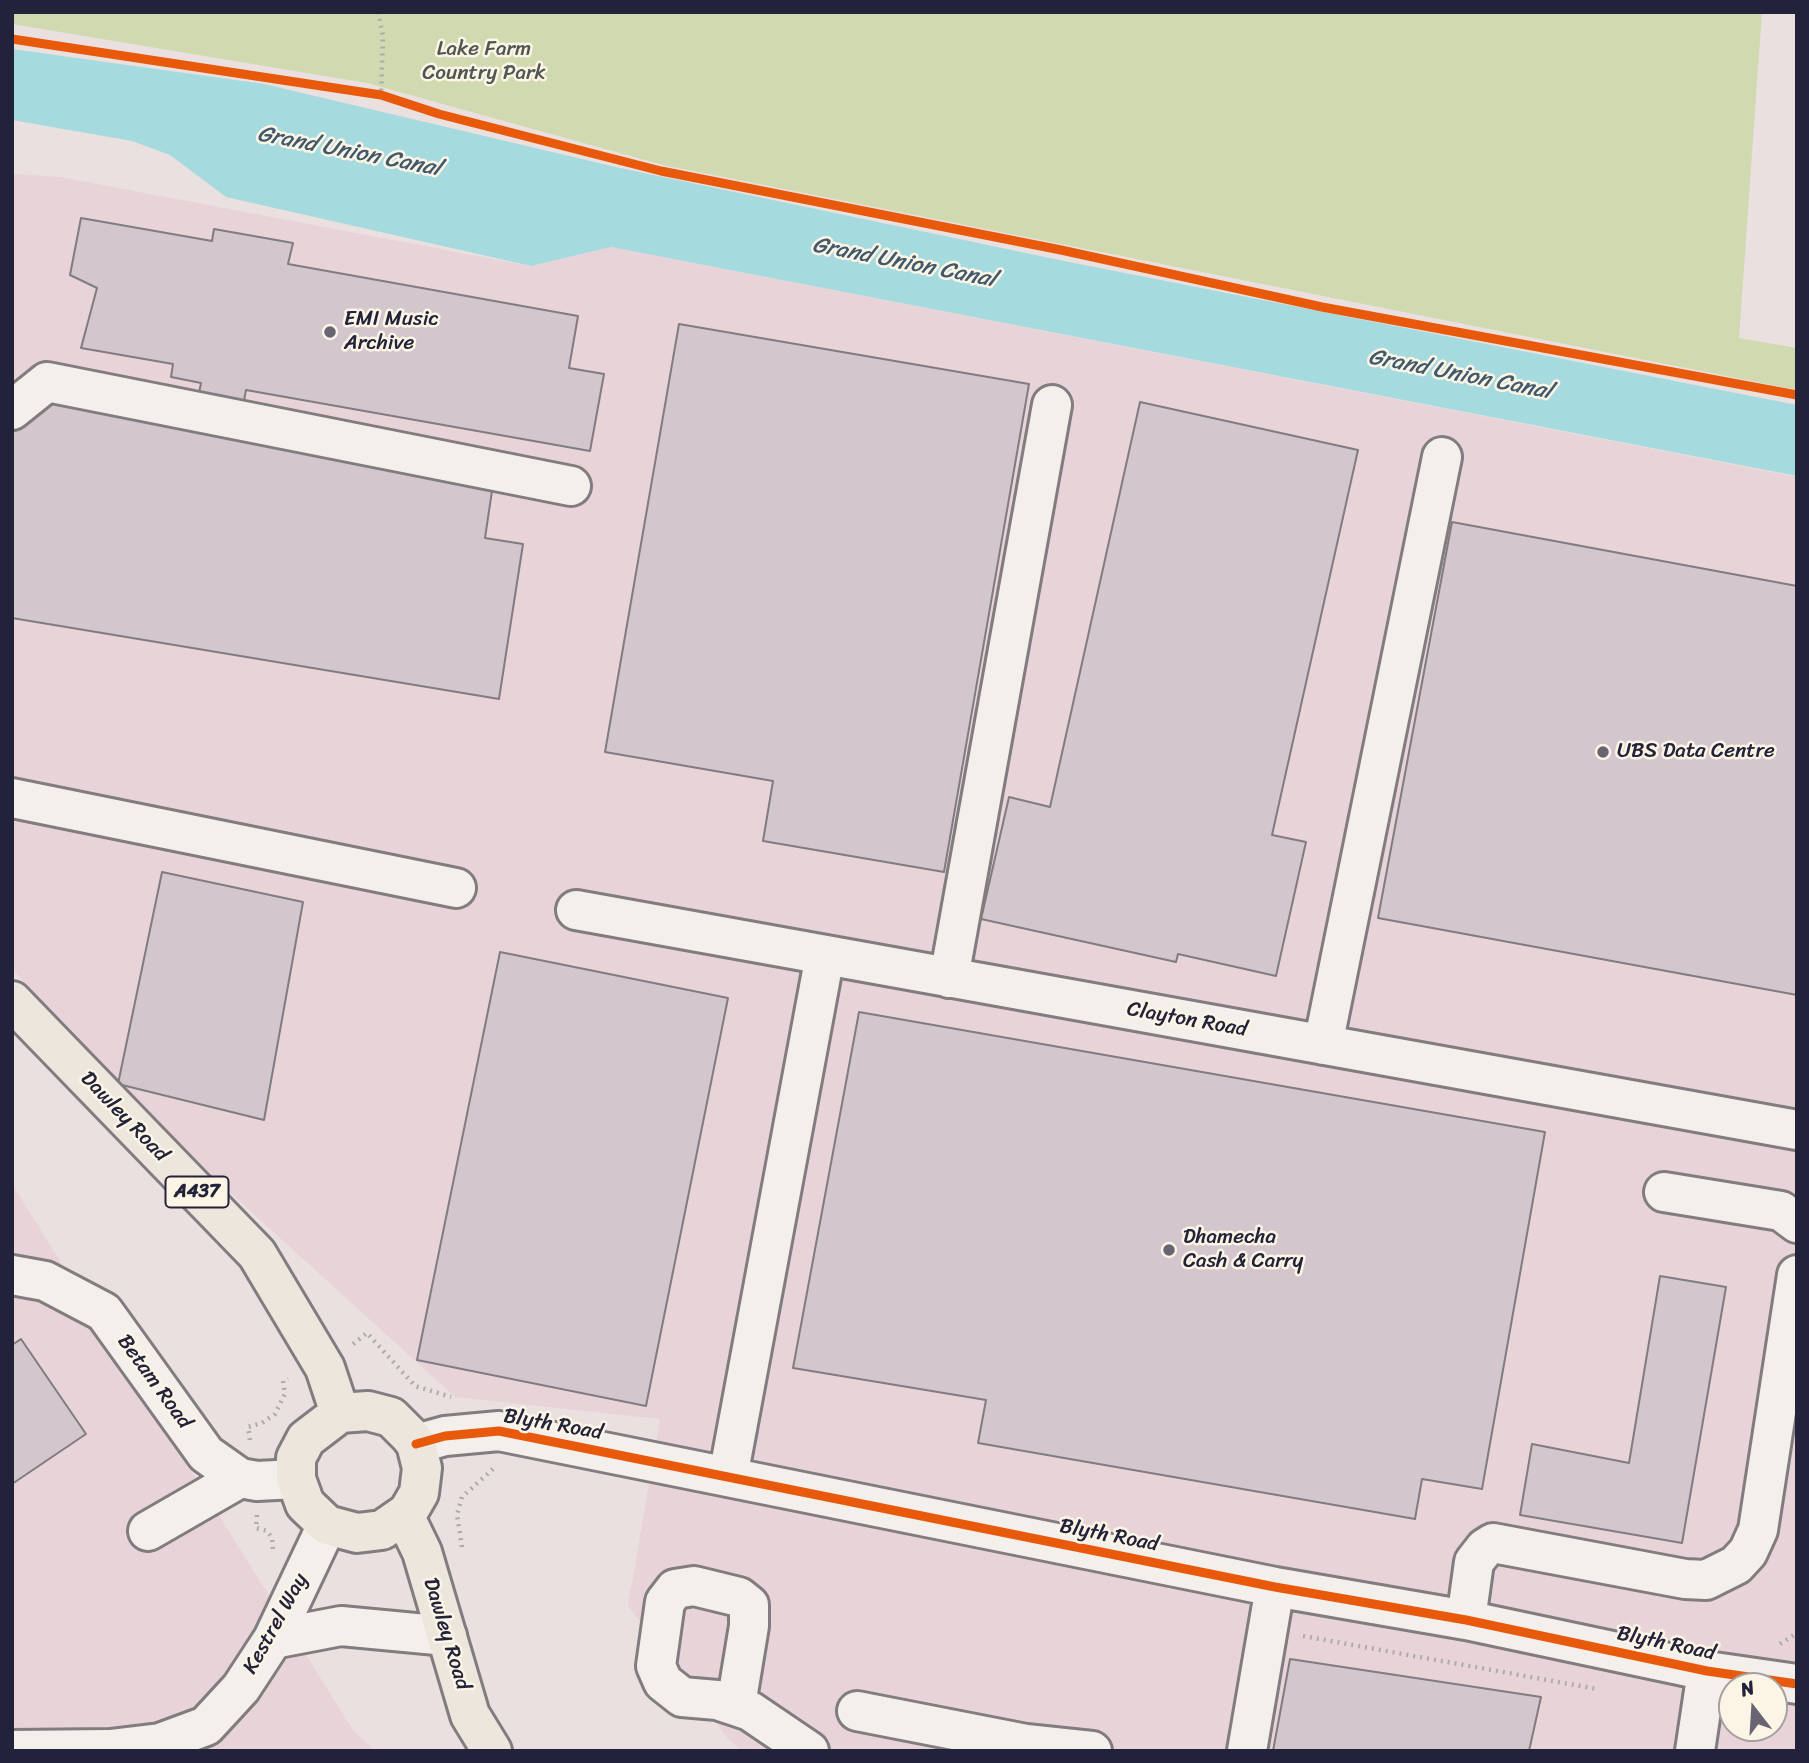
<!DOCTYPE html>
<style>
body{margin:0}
#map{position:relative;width:1809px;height:1763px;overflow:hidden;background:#eae0df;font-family:Sriracha,sans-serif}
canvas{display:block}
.frame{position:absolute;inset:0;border:14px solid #22223b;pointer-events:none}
.north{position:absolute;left:1718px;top:1672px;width:70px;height:70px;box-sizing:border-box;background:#fcf5e5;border:2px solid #a5a1a1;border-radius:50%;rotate:343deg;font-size:19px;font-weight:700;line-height:28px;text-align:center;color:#22223b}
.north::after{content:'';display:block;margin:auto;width:24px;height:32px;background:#686474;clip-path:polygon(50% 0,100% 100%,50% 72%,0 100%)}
</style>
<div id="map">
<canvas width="1809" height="1763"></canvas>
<div class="frame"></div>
<div class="north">N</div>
</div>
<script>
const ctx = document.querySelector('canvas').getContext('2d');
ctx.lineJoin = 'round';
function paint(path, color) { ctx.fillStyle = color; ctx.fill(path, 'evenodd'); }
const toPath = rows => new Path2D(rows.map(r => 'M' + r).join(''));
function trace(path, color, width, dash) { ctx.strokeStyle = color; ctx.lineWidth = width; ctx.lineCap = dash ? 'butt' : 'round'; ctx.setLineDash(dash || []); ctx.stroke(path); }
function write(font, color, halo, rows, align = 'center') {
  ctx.font = font + ' Sriracha,sans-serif'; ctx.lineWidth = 5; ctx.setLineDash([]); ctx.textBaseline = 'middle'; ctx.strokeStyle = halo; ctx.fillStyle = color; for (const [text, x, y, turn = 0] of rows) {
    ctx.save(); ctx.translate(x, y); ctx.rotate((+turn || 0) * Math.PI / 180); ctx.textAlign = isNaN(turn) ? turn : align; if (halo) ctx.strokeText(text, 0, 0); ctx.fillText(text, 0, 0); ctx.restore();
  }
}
paint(toPath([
 [12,174,60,177,531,266,611,247,1797,477,1797,1751,742,1751,729,1740,628,1606,660,1419,455,1397,172,1140,12,969],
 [1732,1686,1774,1686,1774,1728,1732,1728],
 [12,1184,353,1730,375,1751,12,1751]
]), '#e8d4d8');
paint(toPath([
 [12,12,1762,12,1739,338,1797,348,1797,390,663,165,367,83,12,24]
]), '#d0d9b0');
paint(toPath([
 [12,49,264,84,620,168,1069,262,1797,405,1797,476,611,247,531,266,226,197,170,155,132,141,12,120]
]), '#a5dade');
const building = toPath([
 [81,218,212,241,214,229,293,243,288,264,578,316,569,368,604,374,590,451,246,390,242,411,197,403,201,383,171,377,173,364,81,348,97,288,70,275,81,218],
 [679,324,1029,384,944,872,763,841,773,781,605,752,679,324],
 [43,400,493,484,485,538,523,544,499,699,12,618,12,419,43,400],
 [1140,402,1358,450,1272,835,1306,842,1276,976,1178,954,1176,962,981,919,1009,797,1050,807,1140,402],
 [1452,522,1797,586,1797,995,1378,918,1452,522],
 [162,872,303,902,264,1120,118,1084,162,872],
 [500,952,728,998,646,1406,417,1360,500,952],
 [859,1012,1545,1132,1482,1489,1422,1479,1415,1519,978,1443,986,1400,793,1368,859,1012],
 [1660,1276,1726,1287,1682,1543,1520,1515,1532,1444,1629,1463,1660,1276],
 [21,1339,86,1434,12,1484,12,1345,21,1339],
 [1290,1659,1541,1697,1529,1751,1273,1751,1290,1659]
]);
paint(building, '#d3c6cc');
trace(building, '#807c80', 2);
const minor = toPath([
 [12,410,47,382,571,486],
 [12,798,456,888],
 [576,910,1797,1130],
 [949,978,1052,405],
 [1323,1045,1442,457],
 [1664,1192,1781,1211,1797,1223],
 [12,1275,45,1281,104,1312,206,1454,240,1478,257,1481,296,1479],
 [416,1444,445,1436,499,1431,1275,1587,1466,1620,1707,1671,1797,1684],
 [728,1477,825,955],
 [148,1531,240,1478],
 [1466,1620,1474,1562,1485,1548,1493,1543,1685,1579,1706,1580,1736,1565,1748,1552,1758,1530,1797,1275],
 [273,1639,341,1626,447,1636],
 [736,1705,749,1626,749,1605,739,1597,694,1586,675,1589,665,1602,656,1666,663,1682,682,1697,717,1700,750,1711,809,1751],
 [857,1711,1026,1744,1092,1751],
 [12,1750,110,1749,160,1743,206,1726,241,1688,273,1639,327,1525],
 [1247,1751,1275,1587],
 [1695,1751,1707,1671]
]);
const major = toPath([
 [12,1001,257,1254,325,1368,340,1413],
 [368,1411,391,1417,410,1436,416,1444,422,1468,419,1493,408,1512,382,1530,357,1533,327,1525,305,1504,296,1479,296,1458,306,1439,340,1413,368,1411],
 [404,1515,422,1552,470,1715,492,1751]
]);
trace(minor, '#807c80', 44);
trace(major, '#807c80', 44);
trace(toPath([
 [378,12,383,36,381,95],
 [12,39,381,95,439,114,661,171,1061,250,1322,307,1797,395],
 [353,1344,367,1333,415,1386,451,1397],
 [250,1440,248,1427,262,1423,275,1414,285,1394,283,1381,288,1379],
 [257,1515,256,1528,267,1531,272,1538,273,1549],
 [462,1547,457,1515,462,1497,493,1469],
 [1303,1636,1597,1689],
 [1780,1644,1797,1633]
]), '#aeabab', 4.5, [2, 5]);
trace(minor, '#f3efea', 38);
trace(major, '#ece6dd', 38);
trace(toPath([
 [12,39,381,95,439,114,661,171,1061,250,1322,307,1797,395],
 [416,1444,445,1436,499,1431,1275,1587,1466,1620,1707,1671,1797,1684]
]), '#e8590c', 9);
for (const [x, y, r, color] of [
 [330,332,7,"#686474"],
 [1603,752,7,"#686474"],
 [1169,1250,7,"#686474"]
]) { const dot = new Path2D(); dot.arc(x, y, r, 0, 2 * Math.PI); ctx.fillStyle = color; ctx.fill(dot); trace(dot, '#fcf5e5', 2.5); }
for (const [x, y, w] of [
 [197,1192,63]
]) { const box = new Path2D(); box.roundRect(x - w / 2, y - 15.5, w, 31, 5); ctx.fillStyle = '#fcf5e5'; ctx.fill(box); trace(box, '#22223b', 2); }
write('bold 19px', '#22223b', null, [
 ["A437",197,1192]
]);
write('21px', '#505753', '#fcf5e5', [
 ["Lake Farm",484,50],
 ["Country Park",484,74]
]);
write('21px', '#22223b', '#fcf5e5', [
 ["EMI Music",344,320],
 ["Archive",344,344],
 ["UBS Data Centre",1617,752],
 ["Dhamecha",1183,1238],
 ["Cash & Carry",1183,1262]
], 'left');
write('21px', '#22223b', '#fcf5e5', [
 ["Clayton Road",1187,1020,10],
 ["Dawley Road",124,1117,46],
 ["Betam Road",154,1382,54],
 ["Blyth Road",553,1425,10],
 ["Blyth Road",1109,1536,11],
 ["Kestrel Way",276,1624,-61],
 ["Dawley Road",446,1634,73],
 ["Blyth Road",1666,1644,12]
]);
write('italic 23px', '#40596c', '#fcf5e5', [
 ["Grand Union Canal",349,152,11],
 ["Grand Union Canal",904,263,11],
 ["Grand Union Canal",1460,375,11]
]);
</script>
